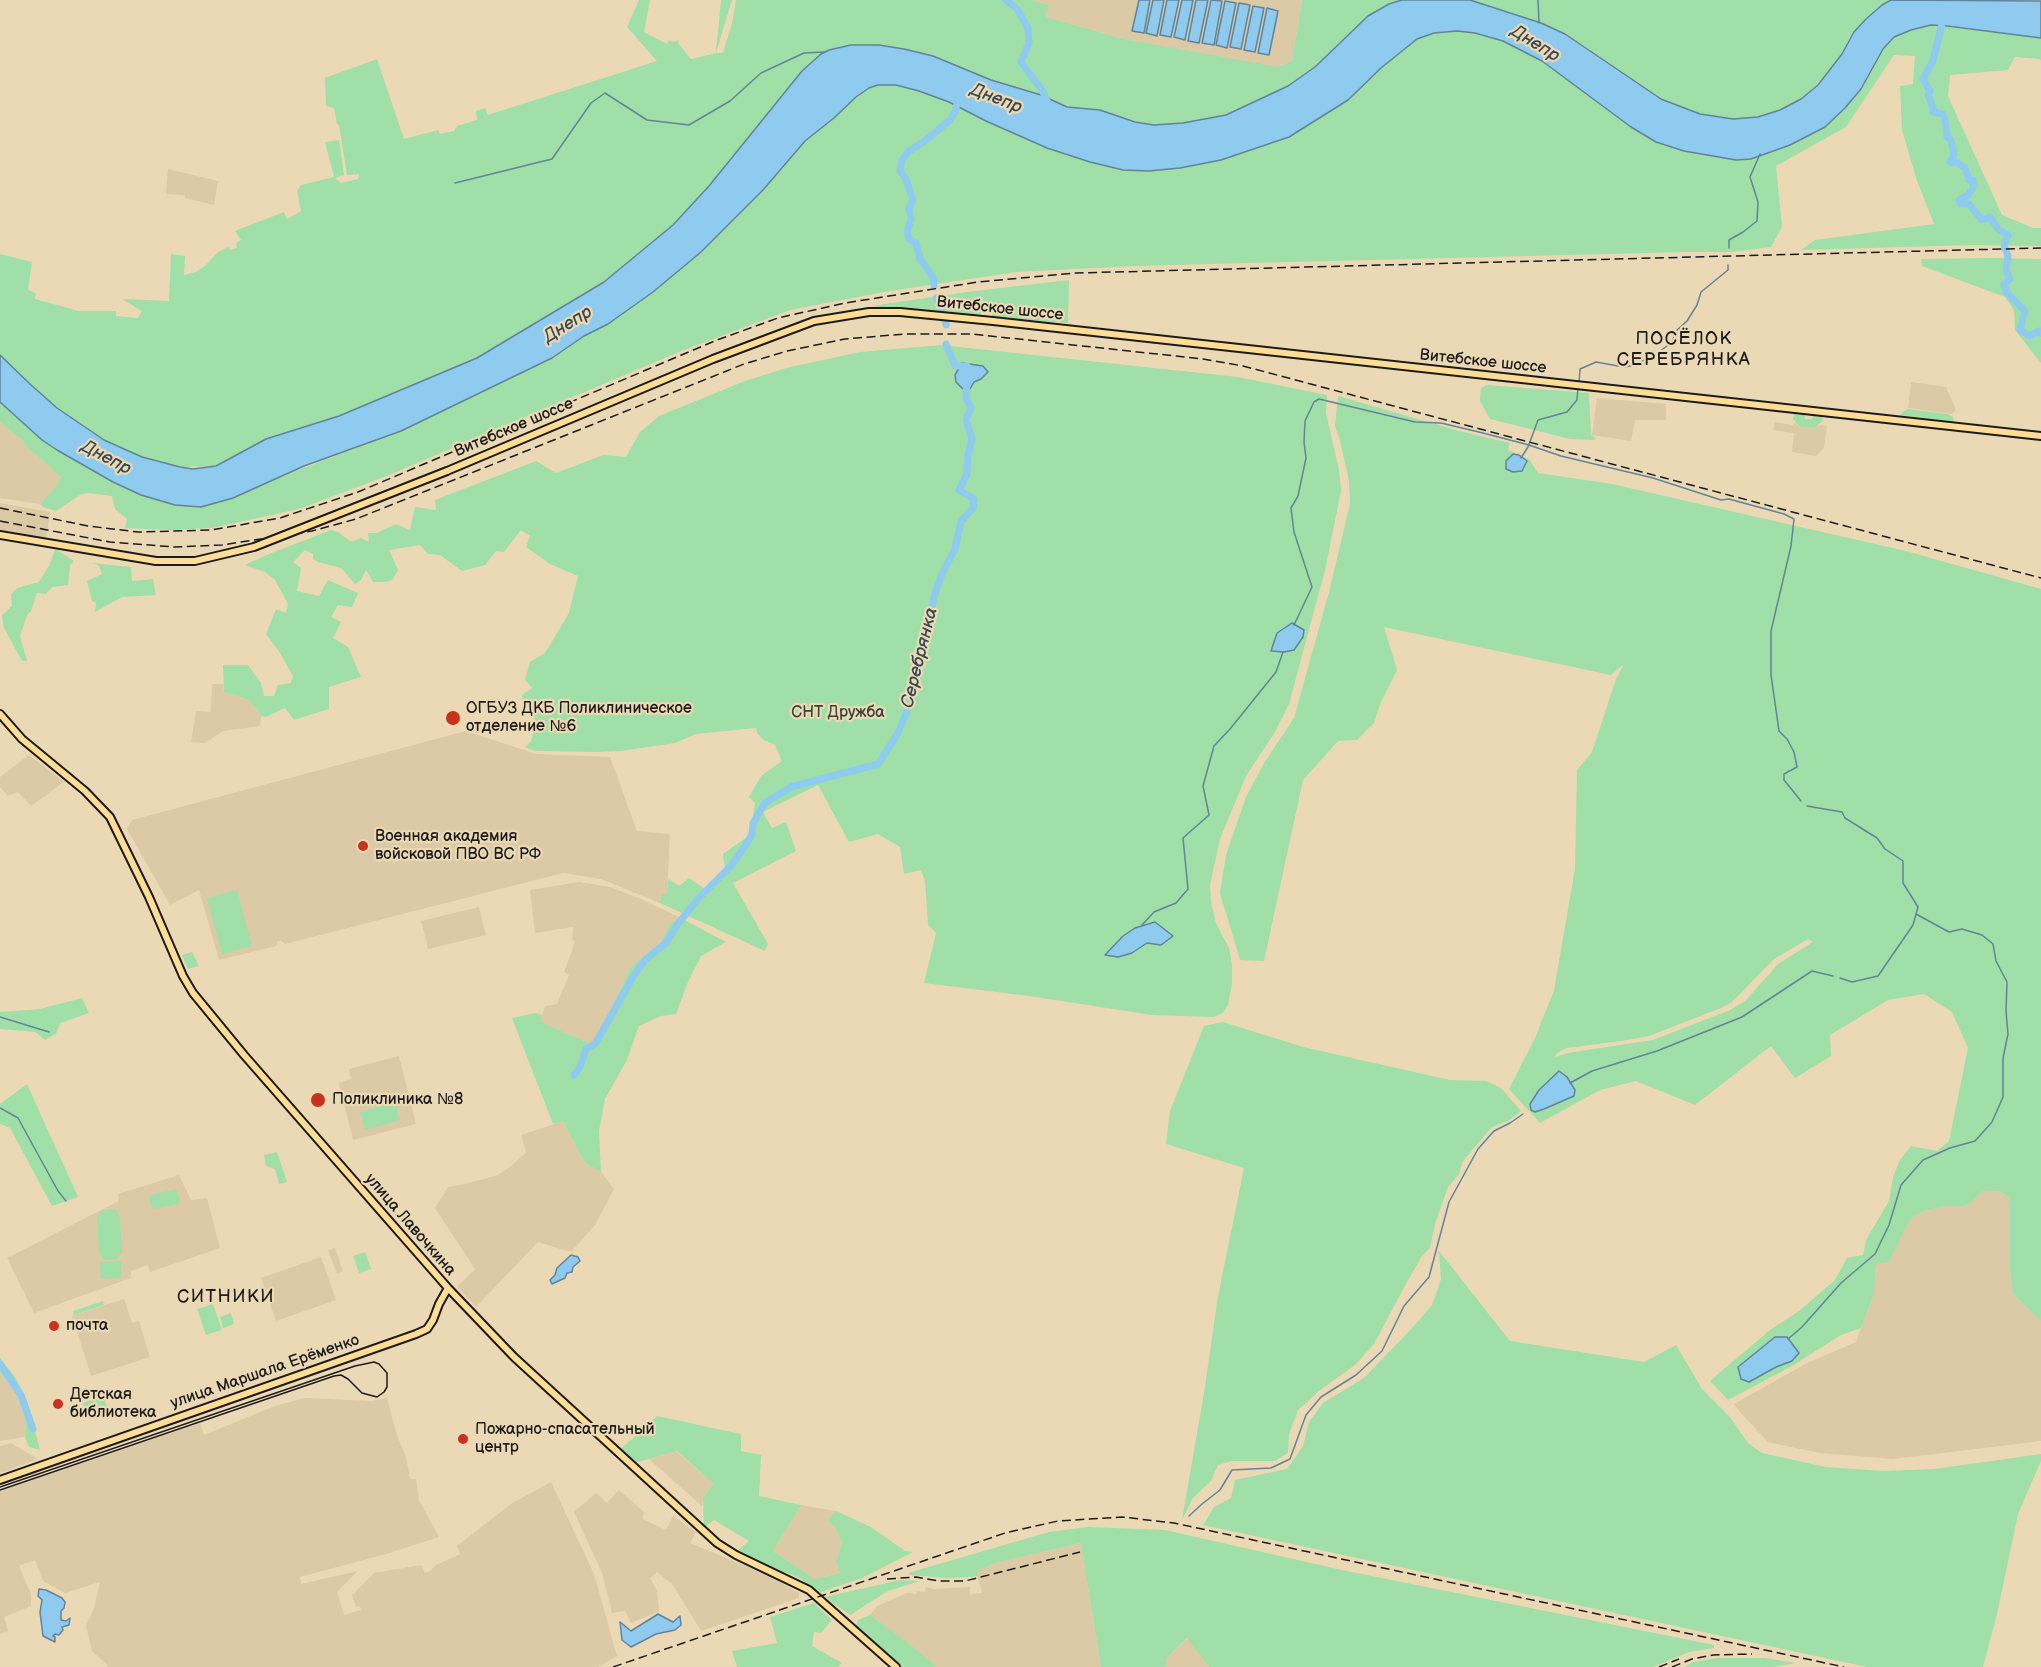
<!DOCTYPE html>
<meta charset="utf-8">
<style>
body{margin:0}
canvas{display:block;background:#ebd9b6}
</style>
<canvas width="2041" height="1667"></canvas>
<script>
const ctx = document.querySelector('canvas').getContext('2d');
ctx.lineJoin = 'round';
function paint(path, color) { ctx.fillStyle = color; ctx.fill(path, 'evenodd'); }
const toPath = rows => new Path2D(rows.map(r => 'M' + r).join(''));
function trace(path, color, width, dash) { ctx.strokeStyle = color; ctx.lineWidth = width; ctx.lineCap = dash ? 'butt' : 'round'; ctx.setLineDash(dash || []); ctx.stroke(path); }
function write(font, color, halo, rows, align = 'center') {
  ctx.font = font + ' "Balsamiq Sans",sans-serif'; ctx.lineWidth = 4.5; ctx.setLineDash([]); ctx.textBaseline = 'middle'; ctx.strokeStyle = halo; ctx.fillStyle = color; for (const [text, x, y, turn = 0] of rows) {
    ctx.save(); ctx.translate(x, y); ctx.rotate((+turn || 0) * Math.PI / 180); ctx.textAlign = isNaN(turn) ? turn : align; if (halo) ctx.strokeText(text, 0, 0); ctx.fillText(text, 0, 0); ctx.restore();
  }
}
paint(toPath([
 [1032,0,1302,0,1292,61,1278,68,1124,39,1046,17,1047,5],
 [168,169,218,181,214,205,185,198,185,195,166,194],
 [1911,382,1946,387,1956,410,1952,414,1908,408],
 [1597,398,1666,404,1666,420,1635,420,1631,441,1592,435],
 [0,422,21,439,27,447,61,477,58,484,40,504,0,498],
 [1775,422,1792,425,1795,423,1800,427,1815,428,1820,425,1827,426,1824,448,1816,456,1792,452,1794,433,1773,430],
 [0,503,50,512,46,538,0,530],
 [212,684,223,684,224,692,250,700,261,716,260,726,223,731,205,743,191,742,196,711,211,712],
 [466,731,536,754,610,757,637,831,670,834,667,894,661,894,660,903,601,879,563,873,285,944,281,941,278,941,276,946,219,960,199,890,170,905,127,829,132,820],
 [29,755,64,782,31,806,18,792,8,796,0,787,0,777],
 [579,882,610,887,641,899,679,917,676,923,671,923,661,942,630,968,598,1038,591,1044,540,1022,545,1006,557,1004,569,975,564,972,575,942,572,939,573,927,535,933,530,890],
 [479,907,486,935,428,949,421,921],
 [399,1056,416,1124,353,1140,339,1083,351,1079,349,1069],
 [563,1121,585,1163,601,1172,614,1189,595,1225,572,1251,567,1251,538,1242,476,1307,457,1287,475,1269,435,1208,448,1187,465,1184,498,1175,510,1167,526,1153,521,1135],
 [179,1175,191,1200,207,1198,220,1248,150,1272,148,1265,131,1271,131,1278,34,1313,7,1258,119,1201,118,1194],
 [1983,1191,1999,1191,2009,1197,2010,1270,2013,1294,2041,1321,2041,1441,1893,1459,1819,1453,1768,1442,1740,1412,1734,1404,1805,1364,1856,1342,1874,1294,1876,1263,1889,1261,1910,1219,1924,1211,1945,1206,1963,1206,1972,1202],
 [335,1248,343,1271,337,1274,328,1250],
 [321,1257,336,1300,276,1321,261,1278],
 [124,1299,132,1323,139,1321,150,1357,91,1376,72,1316],
 [0,1372,17,1395,26,1422,25,1437,0,1441],
 [304,1398,372,1401,387,1398,397,1435,406,1457,410,1479,416,1479,419,1500,439,1537,386,1554,300,1577,301,1584,358,1571,337,1592,344,1615,361,1610,360,1606,356,1607,352,1595,374,1573,421,1565,425,1573,430,1571,436,1565,460,1554,457,1546,511,1504,551,1482,594,1574,617,1656,598,1667,107,1667,108,1666,92,1651,86,1626,94,1608,100,1582,65,1593,43,1581,35,1560,19,1566,31,1594,31,1606,4,1617,8,1631,0,1634,0,1491,200,1423,204,1435,275,1406],
 [11,1443,38,1459,0,1473,0,1446],
 [676,1451,714,1484,703,1497,702,1506,649,1459],
 [619,1490,644,1512,643,1519,666,1530,673,1516,696,1532,690,1543,772,1577,799,1593,799,1598,701,1631,672,1584,657,1572,650,1578,657,1591,659,1611,631,1623,625,1611,612,1613,602,1573,574,1512,596,1493,607,1503],
 [801,1505,836,1511,827,1520,835,1525,842,1545,836,1561,840,1573,815,1579,773,1551],
 [1081,1543,1101,1667,937,1667,870,1615,877,1606,907,1593,916,1594,917,1591,925,1592,926,1587,934,1589,970,1587,970,1594,982,1593,976,1571,995,1563],
 [1188,1638,1209,1667,1164,1667,1167,1665,1166,1659]
]), '#dcc9a6');
paint(toPath([
 [639,0,650,0,644,32,667,44,669,40,673,42,679,40,678,43,691,59,716,53,721,0,732,0,716,53,723,53,732,23,736,0,1032,0,1048,5,1046,17,1124,39,1278,67,1292,61,1302,0,1402,0,1389,4,1315,67,1288,86,1226,115,1183,123,1155,125,1135,122,1100,110,1067,107,1041,95,991,80,933,56,879,45,851,45,802,71,709,186,673,225,604,282,477,358,339,416,266,439,216,466,180,467,142,457,104,440,57,408,30,384,0,355,0,254,32,262,28,290,36,293,35,299,79,311,116,311,116,316,138,318,142,311,122,299,169,301,171,254,185,256,184,275,196,272,206,265,218,252,229,247,230,250,237,248,236,243,241,240,235,231,284,212,287,219,301,211,297,191,301,185,334,177,325,142,339,140,344,175,335,178,341,183,358,179,359,174,347,175,339,125,337,124,334,108,326,106,325,78,377,59,404,139,438,130,440,134,454,131,457,126,477,120,476,111,485,108,488,115,657,61,627,27],
 [1470,0,1891,0,1882,5,1866,19,1854,32,1842,54,1817,85,1801,99,1780,110,1758,117,1733,119,1700,114,1661,99,1602,59],
 [1931,25,2041,38,2041,61,2040,59,2015,57,2008,70,1950,75,1948,96,2002,215,2033,228,2041,228,2041,246,1974,245,1801,250,1815,240,1934,224,1917,181,1902,130,1900,86,1913,84,1915,56,1894,55,1846,127,1776,166,1782,227,1771,247,1731,252,1687,252,1134,266,1016,272,884,292,790,310,679,352,389,475,299,509,212,528,171,530,125,528,127,519,115,509,112,496,97,494,87,493,80,495,56,511,43,507,40,504,58,484,61,477,27,447,21,439,0,422,0,402,42,440,57,450,113,482,141,495,175,505,277,478,401,431,552,358,584,336,608,324,653,292,701,252,730,224,763,190,805,141,834,118,856,97,869,88,878,85,896,85,919,91,949,102,986,121,1047,148,1090,162,1123,170,1149,171,1180,168,1221,160,1289,137,1348,100,1381,68,1417,39,1434,33,1457,31,1475,33,1503,41,1542,61,1631,127,1656,142,1684,151,1736,160,1751,159,1765,153,1845,108,1867,79,1883,49,1894,37,1911,30],
 [1992,258,2041,259,2041,363,2015,330,2014,310,2005,297,1922,266,1921,259],
 [1069,280,1068,323,992,317,992,312,982,311,980,316,871,306,967,292],
 [941,345,1238,377,1327,395,1326,413,1339,470,1341,491,1325,570,1289,704,1275,732,1246,776,1220,839,1210,885,1211,903,1216,923,1229,948,1232,965,1232,984,1228,1005,1223,1013,1214,1017,1152,1015,1029,996,924,983,936,933,928,925,925,881,921,870,904,874,900,847,878,834,849,842,818,785,763,812,772,828,786,822,796,851,733,883,768,944,765,951,660,903,661,894,667,894,668,881,669,879,679,886,689,878,705,889,725,869,723,854,750,835,755,803,749,797,761,776,782,761,775,745,764,740,757,733,756,728,696,734,675,743,621,751,597,752,535,751,525,747,531,741,536,724,534,715,524,713,522,695,532,688,525,680,530,662,545,653,569,613,578,576,550,564,526,547,530,536,521,530,504,552,496,551,485,565,462,571,440,555,428,554,420,545,389,550,398,570,393,579,387,582,373,582,366,570,361,580,355,584,341,568,318,562,313,559,313,554,305,550,293,562,301,568,297,591,319,596,328,580,358,593,352,607,338,605,331,617,341,622,333,638,348,647,361,677,329,687,329,709,294,720,285,708,266,717,261,716,250,700,224,692,223,665,248,665,261,683,264,696,274,696,278,685,291,683,293,676,279,651,266,634,276,609,286,613,288,604,275,580,265,572,245,565,269,554,331,530,338,532,351,542,361,538,369,542,368,533,377,533,396,524,410,530,415,507,436,510,435,500,536,461,556,473,603,455,626,457,640,432,659,416,745,381,786,368,860,352],
 [1487,385,1589,393,1591,435,1596,438,1594,440,1570,439,1490,419,1480,401,1481,388],
 [1338,396,1459,431,1510,443,1508,450,1529,459,1538,473,1612,484,1906,551,2041,589,2041,1321,2013,1294,2010,1270,2009,1197,1999,1191,1983,1191,1972,1202,1963,1206,1945,1206,1924,1211,1910,1219,1889,1262,1876,1264,1874,1294,1861,1328,1841,1335,1792,1366,1728,1400,1710,1381,1770,1330,1799,1311,1835,1280,1847,1258,1863,1255,1866,1240,1889,1201,1893,1177,1900,1160,1911,1146,1937,1151,1949,1141,1968,1048,1952,1012,1924,994,1888,1000,1830,1035,1831,1056,1795,1078,1771,1046,1695,1105,1636,1081,1600,1090,1540,1123,1509,1089,1535,1038,1554,990,1575,869,1577,770,1592,752,1616,679,1624,664,1611,675,1384,627,1397,670,1381,702,1374,723,1357,740,1338,741,1303,780,1264,961,1240,960,1220,893,1226,855,1246,797,1264,763,1294,718,1329,592,1350,504,1349,481,1340,441,1335,426],
 [1808,939,1813,942,1778,964,1745,1001,1730,1010,1653,1040,1567,1053,1554,1058,1557,1053,1567,1048,1628,1040,1649,1036,1721,1008,1732,1002,1774,959],
 [1908,409,1948,414,1953,417,1954,422,1900,415,1904,411],
 [1794,414,1805,415,1805,419,1812,419,1813,416,1822,417,1823,420,1815,428,1800,427,1793,419],
 [55,549,74,561,70,565,68,585,52,587,46,594,37,593,31,611,27,615,20,636,27,661,22,661,3,626,2,615,12,606,11,595,17,588,39,582,49,566],
 [92,563,131,567,132,581,153,579,156,595,122,597,95,612,96,603,92,601,87,581,102,574,99,566],
 [237,890,252,946,222,954,207,898],
 [679,917,726,942,701,956,688,982,676,1014,661,1016,639,1026,627,1060,605,1099,599,1131,601,1172,585,1163,563,1121,553,1124,512,1018,536,1013,542,1015,541,1022,591,1044,598,1038,630,968,661,942,671,922,676,923],
 [192,952,199,966,188,969,182,955],
 [82,998,89,1013,60,1023,56,1034,45,1040,35,1032,0,1029,0,1012,40,1009],
 [1223,1022,1303,1047,1450,1080,1486,1081,1501,1088,1521,1111,1508,1121,1492,1127,1463,1161,1459,1174,1448,1187,1435,1224,1430,1248,1422,1256,1407,1282,1374,1344,1355,1365,1319,1391,1298,1410,1289,1435,1288,1453,1275,1461,1232,1461,1218,1465,1211,1481,1193,1498,1182,1520,1204,1393,1218,1296,1244,1168,1166,1144,1170,1111,1204,1026],
 [27,1084,78,1197,52,1206,10,1128,0,1124,0,1104],
 [395,1102,400,1120,365,1130,360,1112],
 [277,1152,287,1182,279,1184,275,1169,266,1166,264,1155],
 [176,1189,180,1201,178,1204,154,1209,152,1208,149,1198,151,1195],
 [113,1209,116,1210,120,1217,122,1253,117,1259,105,1260,99,1254,97,1216,103,1210],
 [1439,1251,1510,1341,1644,1362,1676,1345,1702,1389,1730,1417,1748,1443,1762,1453,1826,1467,1885,1471,1934,1469,2041,1454,2041,1461,2018,1514,1997,1614,1983,1667,1867,1667,1203,1525,1214,1507,1231,1498,1235,1480,1287,1469,1303,1446,1309,1422,1323,1403,1364,1378,1414,1326,1432,1305,1441,1279],
 [365,1252,371,1269,359,1273,353,1256],
 [121,1261,121,1278,101,1279,100,1262],
 [103,1301,104,1305,74,1315,73,1311],
 [213,1304,222,1330,206,1335,197,1309],
 [231,1313,234,1324,223,1328,220,1317],
 [0,1358,15,1377,27,1401,40,1450,29,1447,25,1437,26,1422,17,1395,0,1372],
 [103,1396,107,1407,86,1413,83,1403],
 [657,1416,741,1434,741,1451,761,1455,759,1496,801,1505,773,1551,815,1579,840,1573,836,1561,842,1544,835,1526,827,1520,836,1511,871,1527,905,1551,913,1552,862,1578,818,1593,800,1578,757,1562,737,1551,749,1541,714,1520,704,1527,703,1497,714,1484,677,1451,634,1463,621,1449],
 [1088,1527,1165,1530,1342,1570,1714,1645,1714,1648,1689,1652,1653,1667,1209,1667,1187,1638,1166,1659,1167,1665,1164,1667,1101,1667,1081,1543,995,1563,977,1571,978,1576,971,1577,946,1578,910,1575,908,1573,1049,1532],
 [900,1580,920,1581,888,1591,850,1615,825,1597],
 [814,1603,832,1620,821,1633,814,1632,812,1646,842,1663,838,1667,737,1667,732,1651,777,1643,770,1617],
 [870,1615,908,1643,937,1667,900,1667,856,1626,858,1620],
 [1717,1658,1765,1658,1796,1663,1774,1667,1685,1667,1693,1662]
]), '#a0dfa7');
const water = toPath([
 [1139,0,1150,0,1144,33,1132,31,1139,0],
 [1153,0,1164,0,1157,36,1146,33,1153,0],
 [1167,0,1179,0,1171,37,1160,35,1167,0],
 [1182,0,1193,0,1185,40,1174,37,1182,0],
 [1196,0,1208,0,1199,43,1188,41,1196,0],
 [1211,0,1222,1,1214,45,1202,43,1211,0],
 [1402,0,1470,0,1541,23,1565,34,1661,99,1700,114,1733,119,1758,117,1780,110,1801,99,1818,85,1842,54,1854,32,1866,19,1882,5,1891,0,2041,1,2041,38,1947,26,1931,25,1911,30,1894,37,1883,49,1861,89,1845,108,1825,127,1790,145,1751,159,1736,160,1684,151,1656,142,1631,127,1542,61,1503,41,1475,33,1457,31,1434,33,1417,39,1381,68,1348,100,1289,137,1221,160,1180,168,1149,171,1123,170,1090,162,1047,148,986,121,949,102,919,91,896,85,878,85,869,88,856,97,834,118,805,141,763,190,701,252,653,292,608,324,584,336,552,358,401,431,304,466,233,498,201,507,175,505,141,495,113,482,57,450,42,440,0,402,0,355,30,384,57,408,104,440,142,457,180,467,193,469,216,466,266,439,339,416,477,358,604,282,673,225,709,186,802,71,821,54,829,50,851,45,879,45,904,49,933,56,991,80,1041,95,1067,107,1100,110,1135,122,1154,125,1183,123,1226,115,1288,86,1315,67,1368,16,1389,4,1402,0],
 [1225,1,1236,3,1227,48,1216,45,1225,1],
 [1239,3,1250,5,1241,49,1230,47,1239,3],
 [1253,6,1264,8,1255,52,1244,50,1253,6],
 [1267,8,1278,11,1269,55,1258,53,1267,8],
 [962,363,983,366,988,372,981,379,974,382,970,389,963,389,956,382,955,375,962,363],
 [1513,454,1519,455,1527,461,1522,471,1513,472,1506,469,1506,461,1513,454],
 [1292,623,1304,630,1303,637,1294,650,1284,652,1271,651,1277,633,1292,623],
 [1155,922,1173,936,1161,945,1147,943,1132,953,1118,957,1105,955,1123,936,1135,928,1155,922],
 [1559,1071,1567,1077,1575,1090,1574,1096,1544,1109,1535,1112,1531,1110,1530,1104,1539,1090,1559,1071],
 [571,1255,578,1257,580,1261,573,1267,572,1272,567,1273,565,1278,552,1284,550,1280,555,1275,557,1268,571,1255],
 [1775,1337,1787,1337,1799,1353,1792,1361,1776,1367,1749,1382,1741,1379,1738,1367,1775,1337],
 [39,1589,46,1590,62,1598,65,1602,64,1608,61,1611,61,1620,66,1621,70,1618,69,1625,62,1627,63,1630,59,1635,55,1634,53,1636,55,1637,55,1642,43,1636,40,1612,42,1600,38,1596,39,1589],
 [658,1614,673,1622,680,1616,681,1625,675,1630,656,1634,631,1647,622,1640,620,1622,631,1631,658,1614]
]);
paint(water, '#8fcaef');
trace(water, '#61849b', 1.5);
trace(toPath([
 [1538,0,1539,23],
 [455,183,552,159,591,103,605,93,647,120,689,125,730,101,761,73,804,53,825,52],
 [1729,248,1729,240,1743,232,1757,221,1758,202,1750,177,1760,154],
 [1579,383,1580,369,1596,362,1624,367,1635,365,1659,352,1672,342,1676,331,1687,321,1697,305,1701,292,1728,270,1728,265],
 [1521,458,1528,447,1538,420,1567,412,1577,400,1578,388],
 [1294,625,1312,587,1294,532,1291,508,1298,496,1306,458,1304,442,1305,421,1314,402,1319,399,1415,422,1441,423,1483,433,1529,445,1561,456,1653,478,1721,500,1729,499,1784,514,1794,519,1791,546,1771,631,1771,675,1779,731,1787,739,1794,752,1797,767,1784,774,1784,780,1801,801],
 [1807,806,1842,812,1845,818,1877,838,1885,849,1903,861,1903,883,1918,907,1913,925,1878,976,1852,982,1840,978],
 [1142,925,1154,912,1176,903,1188,889,1183,838,1209,815,1203,786,1214,746,1230,729,1276,672,1283,652],
 [0,1017,49,1032],
 [1570,1083,1592,1071,1657,1051,1742,1017,1812,971,1833,976],
 [0,1108,18,1118,58,1191,66,1201],
 [1788,1339,1802,1327,1841,1283,1875,1254,1889,1225,1901,1185,1923,1160,1950,1148,1975,1141,1992,1122,2003,1097,2003,1058,2008,1034,2006,1011,2007,982,1996,961,1993,944,1982,935,1962,929,1949,932,1916,914],
 [1189,1516,1202,1504,1220,1490,1232,1470,1271,1468,1290,1459,1306,1415,1321,1397,1356,1375,1382,1351,1404,1306,1429,1277,1449,1202,1478,1149,1494,1131,1510,1123,1523,1114]
]), '#61849b', 1.5);
trace(toPath([
 [1006,0,1017,9,1028,28,1029,43,1021,62,1042,90,1047,101,1046,105],
 [1943,19,1933,61,1923,79,1930,91,1928,95,1933,107,1933,112,1943,114,1945,119,1947,137,1951,140,1954,155,1950,162,1958,163,1965,168,1969,180,1973,180,1973,188,1968,195,1959,200,1961,204,1969,204,1982,220,1990,217,1998,229,2008,235,2004,245,2008,256,2006,270,2010,279,2004,284,2006,292,2025,311,2020,330,2030,336,2039,331,2041,333],
 [934,286,933,277,920,259,916,243,909,239,907,232,911,219,909,209,913,200,906,179,900,171,902,160,909,151,922,143,950,120,955,112,958,99],
 [936,298,942,308],
 [945,321,946,325],
 [946,344,955,366,967,366,967,368],
 [574,1075,580,1067,586,1049,595,1044,633,977,645,960,666,943,677,925,698,899,732,865,747,843,752,834,753,823,765,803,791,787,878,764,897,735,913,697,935,593,942,574,955,549,961,521,973,508,974,499,959,490,967,474,968,455,972,439,966,420,971,408,966,398,967,382],
 [0,1364,21,1395,33,1429]
]), '#8fcaef', 7);
const major = toPath([
 [447,471,713,359,814,321,869,312,900,312,993,321,2041,436],
 [0,535,156,561],
 [0,714,22,739,85,791,110,817,149,897,183,976,193,993,244,1055,448,1288,514,1357,717,1543,736,1555,809,1590,896,1667],
 [0,1480,416,1334,427,1329,433,1320,439,1304,448,1288]
]);
trace(major, '#1c1c1c', 10);
trace(major, '#ffdd96', 6);
trace(toPath([
 [0,1487,355,1366,374,1362,379,1364,387,1373,387,1387,384,1392,377,1397,362,1393,348,1379,341,1375,334,1376,0,1490]
]), '#1c1c1c', 1.5);
trace(toPath([
 [0,508,88,526,138,532,211,530,280,518,358,492,717,340,778,318,845,303,978,282,1076,273,2041,248],
 [0,521,110,542,174,547,222,545,312,531,356,519,744,364,787,351,845,339,905,334,972,334,1203,359,1243,366,2041,578],
 [887,1579,916,1577,939,1581,965,1581,1080,1552],
 [613,1667,1005,1533,1058,1521,1122,1517,1174,1523,1844,1667],
 [1659,1667,1679,1659],
 [1672,1667,1692,1659,1713,1655,1752,1654]
]), '#1c1c1c', 1.5, [9, 4.5]);
const majorBridge = toPath([
 [156,561,195,561,254,547,447,471]
]);
trace(majorBridge, '#1c1c1c', 10, []);
trace(majorBridge, '#ffdd96', 6);
for (const [x, y, r, color] of [
 [453,718,8,"#c8321e"],
 [363,846,6,"#c8321e"],
 [318,1100,8,"#c8321e"],
 [54,1326,6,"#c8321e"],
 [58,1404,6,"#c8321e"],
 [463,1439,6,"#c8321e"]
]) { const dot = new Path2D(); dot.arc(x, y, r, 0, 2 * Math.PI); ctx.fillStyle = color; ctx.fill(dot); trace(dot, '#ebd9b6', 2); }
write('16px', '#1c1c1c', '#ebd9b6', [
 ["Витебское шоссе",1000,309,6],
 ["Витебское шоссе",1483,362,6],
 ["Витебское шоссе",514,428,-23],
 ["улица Лавочкина",410,1225,49],
 ["улица Маршала Ерёменко",265,1372,-19]
]);
write('16px', '#1c1c1c', '#ebd9b6', [
 ["ОГБУЗ ДКБ Поликлиническое",466,709],
 ["отделение №6",466,727],
 ["Военная академия",375,837],
 ["войсковой ПВО ВС РФ",375,855],
 ["Поликлиника №8",332,1100],
 ["почта",66,1326],
 ["Детская",70,1395],
 ["библиотека",70,1413],
 ["Пожарно-спасательный",475,1430],
 ["центр",475,1448]
], 'left');
write('16px', '#364338', '#ebd9b6', [
 ["СНТ Дружба",838,713]
]);
write('italic 18px', '#394851', '#ebd9b6', [
 ["Днепр",1535,44,32],
 ["Днепр",996,99,21],
 ["Днепр",568,325,-32],
 ["Днепр",106,458,28],
 ["Серебрянка",920,658,-76]
]);
ctx.letterSpacing = '1.5px';
write('18px', '#1c1c1c', '#ebd9b6', [
 ["ПОСЁЛОК",1684,339],
 ["СЕРЕБРЯНКА",1684,360],
 ["СИТНИКИ",226,1297]
]);
ctx.letterSpacing = '0px';
</script>
